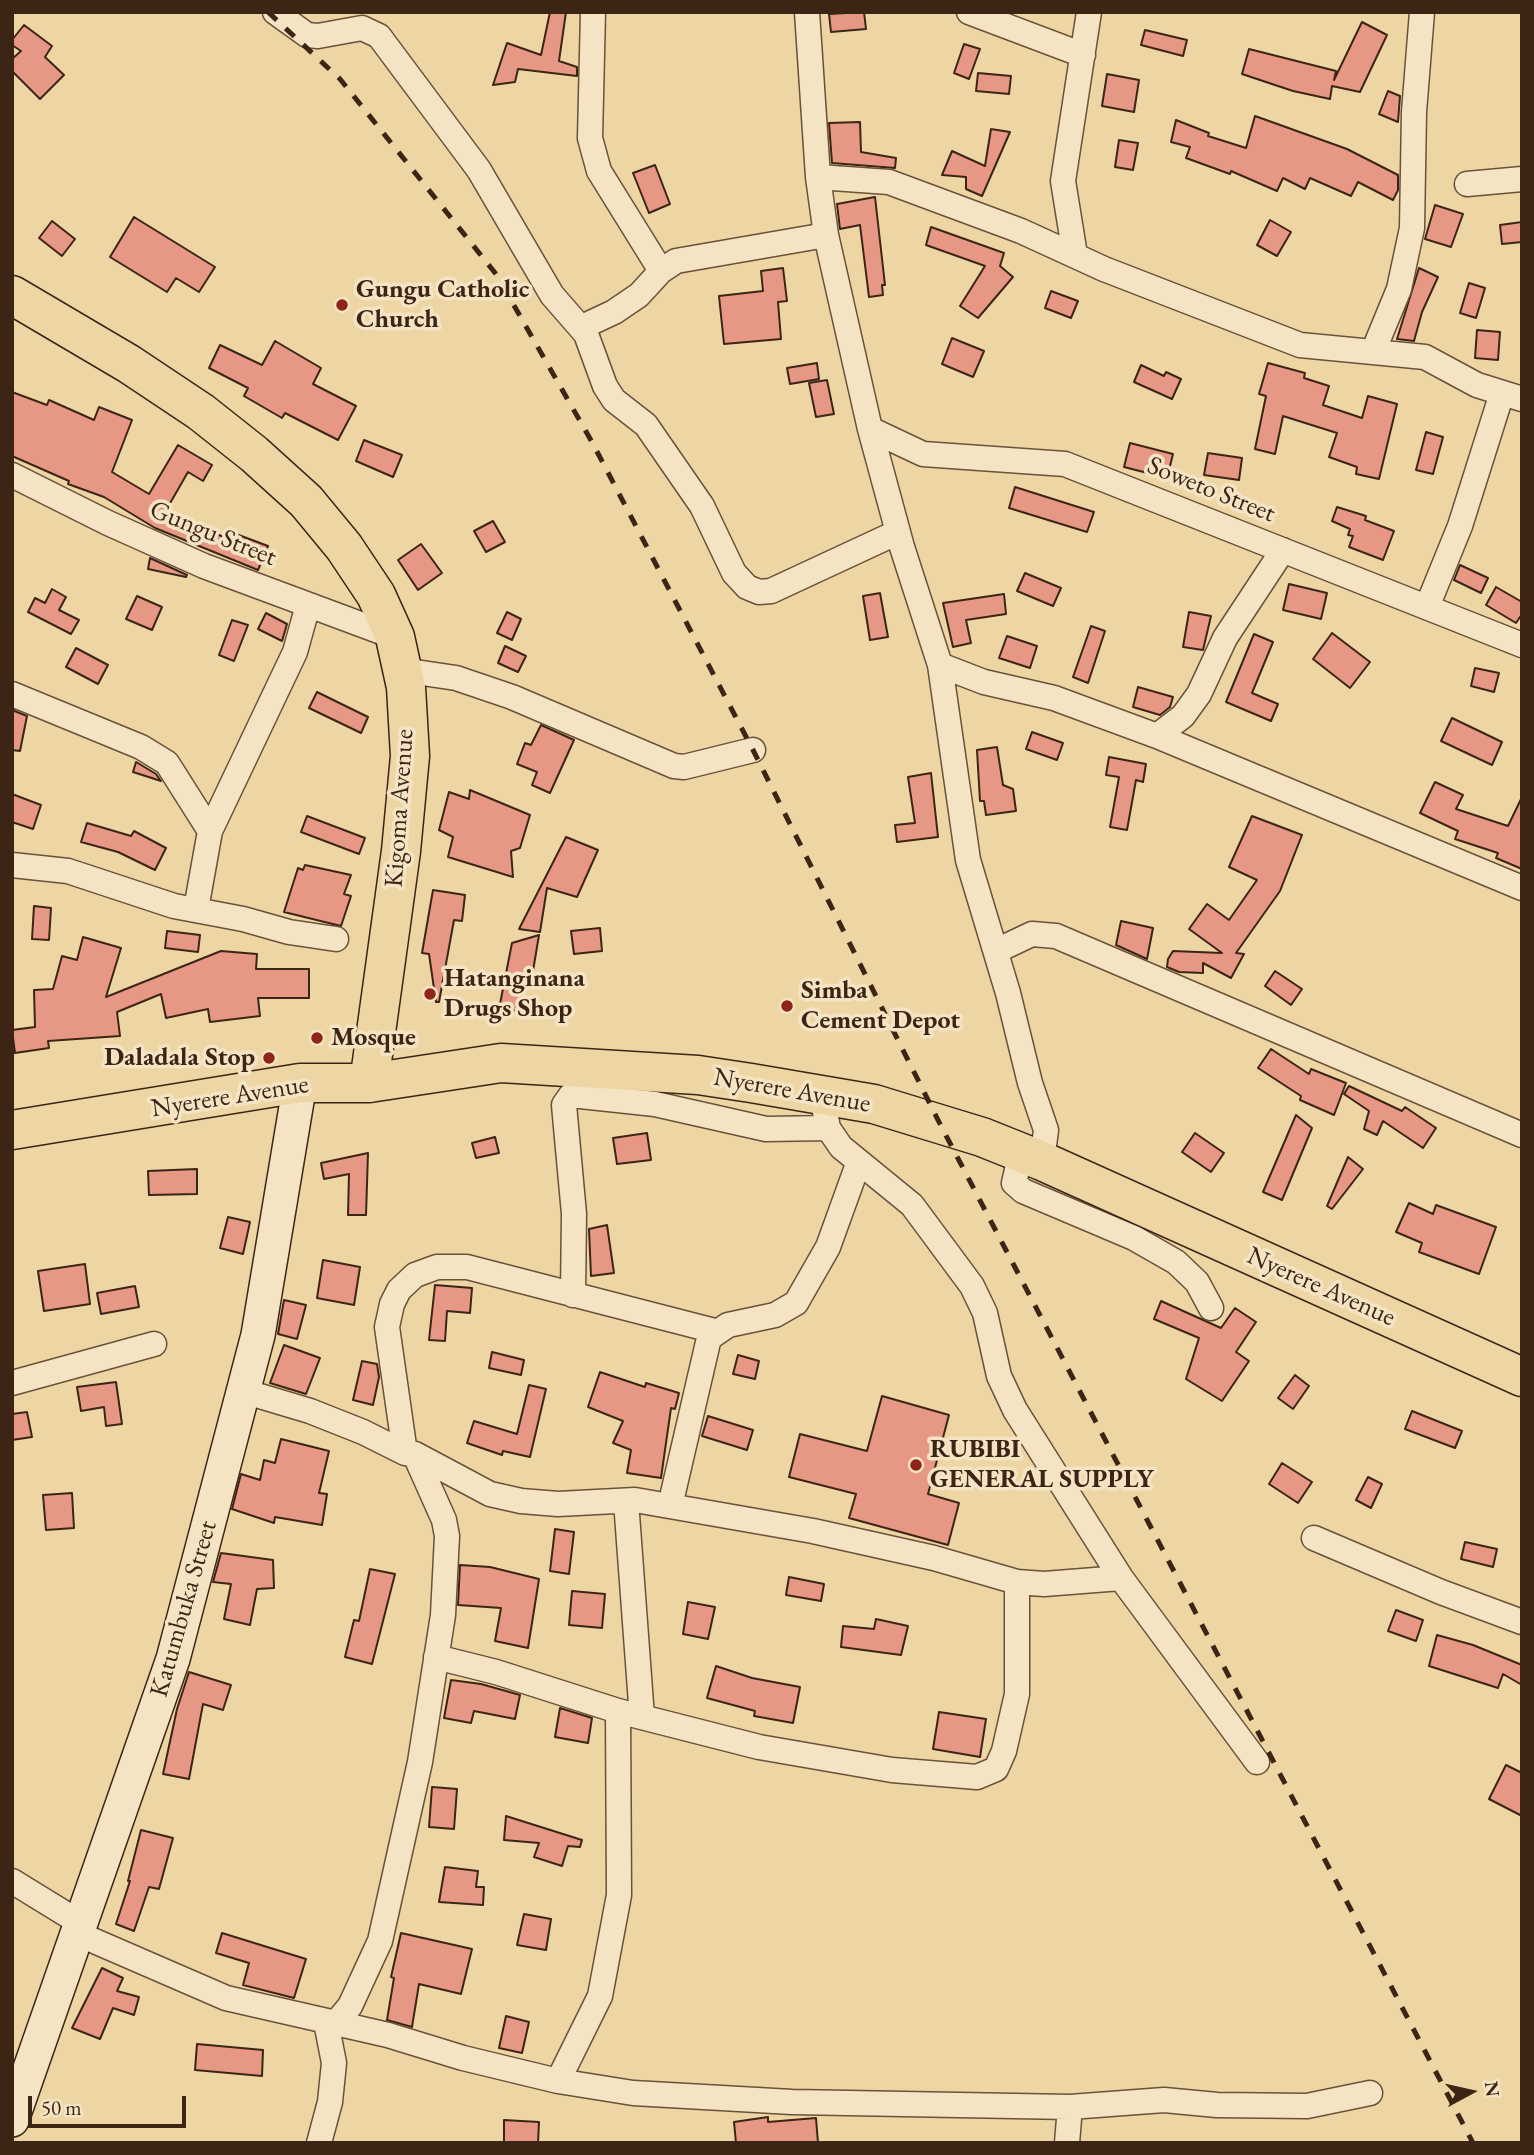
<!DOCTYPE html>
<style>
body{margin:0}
#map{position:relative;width:1534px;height:2155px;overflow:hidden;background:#eed5a4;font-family:"EB Garamond",serif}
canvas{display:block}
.frame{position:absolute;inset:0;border:14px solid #3d2516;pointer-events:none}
.north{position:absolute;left:1436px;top:2057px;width:70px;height:70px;-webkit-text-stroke:5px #f4e4c4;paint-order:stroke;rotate:82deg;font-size:19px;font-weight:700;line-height:28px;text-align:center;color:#3d2516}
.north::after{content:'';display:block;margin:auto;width:24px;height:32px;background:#3d2516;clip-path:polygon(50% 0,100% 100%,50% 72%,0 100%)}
.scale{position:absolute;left:28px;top:2096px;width:158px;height:32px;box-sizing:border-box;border:4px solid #3d2516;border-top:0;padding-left:9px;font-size:21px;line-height:24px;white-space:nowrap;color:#3d2516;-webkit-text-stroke:5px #f4e4c4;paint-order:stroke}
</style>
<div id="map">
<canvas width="1534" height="2155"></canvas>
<div class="frame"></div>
<div class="north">N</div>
<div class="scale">50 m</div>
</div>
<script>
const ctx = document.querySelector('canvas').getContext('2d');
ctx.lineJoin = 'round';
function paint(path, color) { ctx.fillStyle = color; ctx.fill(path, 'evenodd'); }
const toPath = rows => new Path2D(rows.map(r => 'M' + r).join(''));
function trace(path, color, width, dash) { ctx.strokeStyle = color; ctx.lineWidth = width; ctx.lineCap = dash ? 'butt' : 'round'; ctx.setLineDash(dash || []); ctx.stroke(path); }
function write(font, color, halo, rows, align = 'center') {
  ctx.font = font + ' "EB Garamond",serif'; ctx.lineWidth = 7; ctx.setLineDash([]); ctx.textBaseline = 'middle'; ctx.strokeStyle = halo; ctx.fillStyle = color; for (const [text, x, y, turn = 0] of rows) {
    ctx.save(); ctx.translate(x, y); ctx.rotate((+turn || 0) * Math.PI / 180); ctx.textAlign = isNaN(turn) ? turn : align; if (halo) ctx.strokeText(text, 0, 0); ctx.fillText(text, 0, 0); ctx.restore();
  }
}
const building = toPath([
 [550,12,566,12,559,61,577,67,577,76,518,69,515,82,493,85,507,43,541,55,550,12],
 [864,12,866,29,831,32,829,14,864,12],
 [1362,22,1387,35,1360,92,1332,86,1330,99,1293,91,1242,74,1249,49,1336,71,1334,80,1362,22],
 [24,25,52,46,45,57,64,75,40,99,12,71,12,59,21,51,12,45,12,40,24,25],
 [1145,30,1187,40,1183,56,1141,45,1145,30],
 [964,44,980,49,969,79,954,73,964,44],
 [978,73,1011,76,1009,94,976,91,978,73],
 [1107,74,1139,80,1134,112,1102,106,1107,74],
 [1388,91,1400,96,1398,122,1379,114,1388,91],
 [1255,116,1347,149,1398,175,1398,190,1393,200,1358,182,1351,196,1310,178,1305,189,1283,178,1277,191,1231,171,1230,174,1186,158,1190,147,1171,142,1176,120,1209,133,1208,136,1246,148,1255,116],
 [860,122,861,152,896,158,895,168,832,163,829,123,860,122],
 [991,129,1010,132,982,196,966,189,966,177,942,175,952,151,985,166,991,129],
 [1119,140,1138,143,1133,170,1115,167,1119,140],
 [655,165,670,204,649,213,633,173,655,165],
 [875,197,885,285,882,285,883,295,869,297,860,225,840,229,837,204,875,197],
 [1435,205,1463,214,1451,247,1425,239,1435,205],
 [134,217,215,267,199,292,176,278,167,292,110,257,134,217],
 [1270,220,1291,232,1277,256,1257,245,1270,220],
 [52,221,75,239,62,256,39,238,52,221],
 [1522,222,1522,242,1502,244,1500,225,1522,222],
 [931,227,1004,253,1000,266,1013,277,978,318,960,306,985,266,926,245,931,227],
 [783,268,787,301,778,302,781,339,724,344,719,296,763,291,761,271,783,268],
 [1419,268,1438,277,1422,312,1414,341,1397,339,1419,268],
 [1469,283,1485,288,1476,318,1460,313,1469,283],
 [1051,291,1078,301,1071,318,1045,308,1051,291],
 [1477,330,1500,332,1498,360,1475,358,1477,330],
 [952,338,984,351,973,377,942,364,952,338],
 [275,341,321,368,313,384,356,406,338,440,285,413,282,418,244,396,248,388,209,368,220,345,262,365,275,341],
 [817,363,819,379,790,384,787,368,817,363],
 [1268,363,1305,373,1304,378,1329,386,1323,405,1362,418,1368,396,1397,404,1379,479,1356,474,1357,467,1329,457,1337,433,1283,416,1275,454,1255,449,1266,396,1259,394,1268,363],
 [1141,365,1164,376,1166,372,1181,379,1172,399,1134,382,1141,365],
 [827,380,834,414,816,417,809,383,827,380],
 [12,392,47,405,49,400,94,420,99,407,132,420,112,472,149,494,178,445,212,465,203,481,188,472,165,512,233,541,236,534,268,546,258,570,155,528,104,497,68,484,69,481,12,456,12,392],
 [1426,432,1443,437,1433,474,1416,470,1426,432],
 [364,440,402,455,393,477,356,461,364,440],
 [1130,443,1173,454,1167,478,1124,467,1130,443],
 [1208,453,1242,458,1239,480,1204,475,1208,453],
 [1015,487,1094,512,1087,532,1009,508,1015,487],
 [1337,507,1366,516,1365,520,1394,531,1383,560,1349,547,1353,536,1348,535,1350,529,1332,521,1337,507],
 [493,521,505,542,486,552,474,531,493,521],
 [421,544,442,573,418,590,398,560,421,544],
 [150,558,187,575,186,577,148,569,150,558],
 [1460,565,1488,578,1481,593,1454,580,1460,565],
 [1025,573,1061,588,1053,606,1017,591,1025,573],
 [1289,584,1327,593,1321,619,1283,610,1289,584],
 [1496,587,1522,602,1522,614,1516,623,1486,605,1496,587],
 [52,589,66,597,59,610,79,620,71,634,28,612,35,598,45,603,52,589],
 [880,593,888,637,870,640,863,596,880,593],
 [1004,594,1006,614,966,620,971,643,953,647,943,603,1004,594],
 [137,596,162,607,152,630,126,619,137,596],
 [507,612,521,619,512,640,497,633,507,612],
 [1189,612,1211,616,1203,650,1183,647,1189,612],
 [266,613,287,624,282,641,258,629,266,613],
 [232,620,248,625,234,661,219,655,232,620],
 [1091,626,1105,631,1088,683,1073,677,1091,626],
 [1332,633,1370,662,1350,688,1313,659,1332,633],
 [1254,634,1273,642,1252,693,1278,704,1271,721,1226,702,1254,634],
 [1007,636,1037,646,1030,668,999,658,1007,636],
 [505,646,526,656,518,672,498,663,505,646],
 [76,648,108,665,98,684,66,667,76,648],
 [1475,668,1499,673,1494,692,1471,686,1475,668],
 [1138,687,1173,697,1170,707,1160,715,1133,707,1138,687],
 [317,692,368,717,361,733,309,708,317,692],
 [12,710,27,716,20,751,12,750,12,710],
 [1452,718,1502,742,1492,765,1441,741,1452,718],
 [541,725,574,740,550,793,532,785,537,772,517,764,525,743,531,745,541,725],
 [1032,732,1063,743,1057,760,1026,749,1032,732],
 [997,747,1003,785,1013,789,1016,811,986,815,984,801,980,801,977,750,997,747],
 [1109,757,1146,764,1143,782,1136,780,1127,830,1110,827,1119,777,1106,775,1109,757],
 [136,762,156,774,161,781,133,772,136,762],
 [931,773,938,837,897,842,895,825,915,823,908,777,931,773],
 [1435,782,1463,795,1456,809,1508,826,1522,797,1522,869,1496,858,1498,853,1455,839,1458,831,1420,813,1435,782],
 [470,790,530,815,520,848,511,851,513,877,448,857,453,837,439,830,449,792,469,799,470,790],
 [12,794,41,805,33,829,12,822,12,794],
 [307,816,365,838,359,854,301,832,307,816],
 [1252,816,1302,835,1280,891,1236,953,1244,954,1231,978,1203,963,1203,973,1179,972,1167,967,1168,959,1173,951,1222,953,1189,929,1207,904,1229,920,1257,880,1229,867,1252,816],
 [87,823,131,836,134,831,166,848,155,870,118,852,81,842,87,823],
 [566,837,598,850,577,897,547,888,540,932,519,929,566,837],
 [305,865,351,875,344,894,351,896,341,926,284,912,298,868,303,870,305,865],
 [433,890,465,895,462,921,454,920,439,1002,436,1002,429,954,422,953,433,890],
 [34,906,51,908,49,940,32,939,34,906],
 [1121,921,1153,928,1147,959,1116,945,1121,921],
 [600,928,602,951,574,954,571,931,600,928],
 [167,931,200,935,198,952,165,948,167,931],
 [539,935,531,983,523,982,519,1011,499,1009,512,943,539,935],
 [83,937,121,948,106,997,221,951,257,954,256,969,309,969,309,998,258,998,260,1016,210,1022,208,1009,166,1018,161,994,117,1012,120,1036,48,1041,49,1048,15,1053,12,1030,35,1027,34,990,53,989,62,956,77,960,83,937],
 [1275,971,1302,989,1291,1005,1265,986,1275,971],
 [1271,1049,1309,1074,1311,1069,1346,1083,1334,1115,1300,1100,1301,1096,1258,1068,1271,1049],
 [1349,1086,1402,1111,1405,1107,1436,1128,1423,1148,1383,1121,1377,1135,1364,1129,1369,1111,1344,1094,1349,1086],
 [1296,1115,1312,1128,1282,1200,1263,1192,1296,1115],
 [647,1133,651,1160,617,1164,613,1138,647,1133],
 [1195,1133,1224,1153,1211,1172,1182,1152,1195,1133],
 [495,1137,499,1153,476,1158,472,1143,495,1137],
 [368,1153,366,1215,348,1215,349,1174,324,1179,321,1163,368,1153],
 [1348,1157,1363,1169,1332,1209,1327,1206,1348,1157],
 [197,1169,197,1194,149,1195,148,1171,197,1169],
 [1409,1203,1433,1214,1436,1205,1496,1227,1479,1274,1419,1252,1422,1243,1396,1232,1409,1203],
 [228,1217,250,1222,243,1254,220,1248,228,1217],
 [607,1225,614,1273,591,1276,589,1229,607,1225],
 [323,1260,360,1267,354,1305,317,1298,323,1260],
 [85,1264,90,1304,44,1311,38,1271,85,1264],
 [435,1285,472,1288,470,1313,447,1311,445,1341,429,1340,435,1285],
 [135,1286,139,1307,101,1314,97,1293,135,1286],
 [284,1300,306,1305,297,1339,278,1334,284,1300],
 [1161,1301,1221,1328,1235,1308,1256,1322,1236,1352,1249,1361,1222,1401,1186,1379,1199,1338,1154,1319,1161,1301],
 [284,1345,320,1358,306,1394,270,1383,284,1345],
 [492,1352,524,1360,521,1375,489,1368,492,1352],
 [738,1355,759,1361,755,1379,733,1374,738,1355],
 [362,1361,377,1364,379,1377,373,1405,353,1400,362,1361],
 [600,1372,645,1387,646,1383,679,1393,675,1409,671,1408,661,1478,627,1473,631,1450,613,1443,623,1421,588,1407,600,1372],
 [1295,1375,1309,1386,1293,1409,1278,1398,1295,1375],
 [116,1382,122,1424,106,1426,104,1407,81,1411,77,1387,116,1382],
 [529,1385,546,1389,530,1457,503,1451,502,1455,467,1443,474,1421,517,1434,529,1385],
 [882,1396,949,1415,928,1494,959,1503,948,1545,849,1518,856,1494,789,1477,800,1434,867,1451,882,1396],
 [1412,1411,1462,1431,1455,1448,1405,1429,1412,1411],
 [27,1412,32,1437,12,1440,12,1414,27,1412],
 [708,1416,753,1430,747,1450,702,1436,708,1416],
 [281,1439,329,1451,319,1493,327,1494,322,1525,275,1517,274,1523,232,1509,241,1474,260,1480,264,1460,275,1463,281,1439],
 [1282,1463,1312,1482,1298,1503,1269,1484,1282,1463],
 [1368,1477,1382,1484,1371,1508,1356,1500,1368,1477],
 [72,1493,74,1528,46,1530,43,1495,72,1493],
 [555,1529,574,1532,569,1574,550,1571,555,1529],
 [1465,1542,1497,1549,1493,1567,1461,1559,1465,1542],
 [221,1553,273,1560,274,1588,257,1589,250,1625,224,1619,231,1584,213,1582,221,1553],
 [460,1565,490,1567,539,1579,528,1648,495,1641,501,1608,458,1605,460,1565],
 [370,1569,395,1574,372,1664,345,1657,354,1620,359,1621,370,1569],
 [789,1577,824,1584,821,1601,786,1595,789,1577],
 [572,1591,605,1594,602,1628,569,1625,572,1591],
 [688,1602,715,1607,708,1639,683,1634,688,1602],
 [1396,1610,1423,1620,1416,1641,1388,1631,1396,1610],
 [876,1619,908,1626,901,1655,841,1647,843,1626,874,1629,876,1619],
 [1437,1635,1473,1645,1522,1665,1522,1685,1503,1674,1498,1688,1429,1666,1437,1635],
 [716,1666,752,1678,800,1687,793,1723,754,1716,755,1711,707,1698,716,1666],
 [189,1672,231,1685,223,1710,203,1704,189,1779,163,1774,177,1709,189,1672],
 [451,1680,481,1684,520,1695,515,1719,474,1711,471,1723,444,1718,451,1680],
 [560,1708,592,1718,588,1743,555,1737,560,1708],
 [939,1712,986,1719,980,1757,933,1749,939,1712],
 [1506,1765,1522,1773,1522,1816,1489,1799,1506,1765],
 [432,1787,457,1789,454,1829,429,1827,432,1787],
 [506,1816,582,1840,580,1847,568,1846,562,1866,534,1857,539,1843,504,1840,506,1816],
 [141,1830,173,1838,159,1889,149,1887,134,1931,116,1924,130,1881,128,1881,141,1830],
 [445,1867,478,1871,476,1887,484,1887,483,1905,439,1902,445,1867],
 [524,1914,551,1919,546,1950,517,1945,524,1914],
 [222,1933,306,1959,294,1998,243,1985,249,1963,216,1953,222,1933],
 [401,1933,472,1949,461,1994,419,1984,412,2027,387,2020,394,1978,391,1977,401,1933],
 [102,1968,123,1978,117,1991,139,1997,134,2015,113,2008,100,2039,72,2028,102,1968],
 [506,2016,529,2022,522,2053,499,2048,506,2016],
 [197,2044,263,2050,262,2076,195,2070,197,2044],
 [768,2117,768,2122,816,2118,818,2143,736,2143,734,2122,768,2117],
 [504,2120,539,2122,538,2143,504,2143,504,2120]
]);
paint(building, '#e79885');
trace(building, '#3d2516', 2);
const street = toPath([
 [275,12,307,35,318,36,362,28,379,36,479,170,552,295,586,334,605,386,614,400,646,425,702,506,734,573,747,587,759,592,771,591,898,532],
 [593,12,590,138,599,171,661,271],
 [807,12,818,177,826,235,870,429,902,547,940,665,968,860,1008,993,1030,1083,1046,1130,1042,1161],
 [969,12,1083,55],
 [818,177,889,182,1021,231,1104,269,1300,345,1425,357,1477,385,1522,399],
 [1467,184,1522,179],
 [1075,255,1063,181,1089,12],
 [582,327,614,312,639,295,661,271,676,261,826,235],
 [1373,352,1399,289,1412,228,1414,112,1422,12],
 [870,429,923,454,1065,464,1522,645],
 [12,475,108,523,204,566,395,637],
 [1427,607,1460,526,1502,393],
 [940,665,984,682,1054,698,1157,736,1522,888],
 [402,670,456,678,512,697,674,766,684,767,753,750],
 [12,694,141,747,167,763,210,831],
 [1157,736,1183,716,1199,694,1225,638,1283,550],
 [12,865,68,871,174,906,243,919,289,932,336,939],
 [196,909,210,831,295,652,308,605],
 [996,951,1032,934,1056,936,1522,1135],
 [822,1096,828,1128,841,1147,912,1205,972,1286,985,1313,999,1376,1015,1410,1121,1578,1257,1762],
 [1021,1152,1014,1183,1023,1191,1134,1238,1176,1262,1197,1282,1211,1308],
 [573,1295,574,1214,564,1105,571,1095,655,1104,766,1129,828,1128],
 [12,1383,154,1344],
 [243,1391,310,1411,363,1432,405,1453,415,1454,490,1494,521,1501,558,1504,635,1500,813,1531,934,1558,1017,1582,1044,1584,1121,1578],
 [405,1453,387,1327,392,1304,399,1290,415,1275,437,1267,467,1267,715,1331],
 [626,1501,642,1717],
 [670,1506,709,1338,728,1325,775,1315,796,1303,828,1247,858,1164],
 [1314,1538,1441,1592,1522,1622],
 [436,1657,496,1672,618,1711,759,1747,892,1770,977,1777,996,1769,1004,1751,1017,1694,1017,1582],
 [12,1881,82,1924],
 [76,1933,226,1998,388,2035,463,2058,558,2081,633,2093,792,2102,1070,2107,1164,2100,1217,2105,1307,2106,1370,2093],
 [335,2024,350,2006,380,1941,420,1762,443,1615,447,1536,444,1520,415,1455],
 [558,2081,600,1996,619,1895,618,1711],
 [319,2143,330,2102,334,2063,326,2022],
 [1067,2143,1070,2107]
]);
const secondary = toPath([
 [12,2120,173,1659,258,1335,300,1083]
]);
const primary = toPath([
 [12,295,129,364,201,412,254,454,306,501,344,547,376,595,395,637,406,687,410,756,401,851,369,1083],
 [12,1130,300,1083,369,1083,501,1063,698,1075,751,1083,874,1104,982,1137,1042,1161,1522,1377]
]);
trace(street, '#69513a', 27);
trace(secondary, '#3d2516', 36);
trace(primary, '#3d2516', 41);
trace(street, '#f4e4c4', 24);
trace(secondary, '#f4e4c4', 33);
trace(primary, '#eed5a4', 38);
trace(toPath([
 [268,12,340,79,496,274,592,442,753,750,940,1124,1473,2143]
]), '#3d2516', 5, [12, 12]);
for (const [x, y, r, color] of [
 [342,305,7,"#8f2418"],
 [430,994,7,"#8f2418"],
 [787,1006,7,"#8f2418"],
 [317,1038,7,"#8f2418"],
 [269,1058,7,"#8f2418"],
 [916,1465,7,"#8f2418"]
]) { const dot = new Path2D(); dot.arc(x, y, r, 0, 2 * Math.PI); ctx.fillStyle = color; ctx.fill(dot); trace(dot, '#f4e4c4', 2.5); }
write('bold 26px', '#3d2516', '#f4e4c4', [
 ["Gungu Catholic",356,290],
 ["Church",356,320],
 ["Hatanginana",444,979],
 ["Drugs Shop",444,1009],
 ["Simba",801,991],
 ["Cement Depot",801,1021],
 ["Mosque",331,1038],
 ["Daladala Stop",255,1058,"right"],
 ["RUBIBI",930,1450],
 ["GENERAL SUPPLY",930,1480]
], 'left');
write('26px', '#3d2516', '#f4e4c4', [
 ["Soweto Street",1211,490,22],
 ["Gungu Street",213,534,22],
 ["Kigoma Avenue",400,808,-86],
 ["Nyerere Avenue",792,1091,10],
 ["Nyerere Avenue",230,1097,-9],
 ["Nyerere Avenue",1321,1287,24],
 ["Katumbuka Street",184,1609,-74]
]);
</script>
